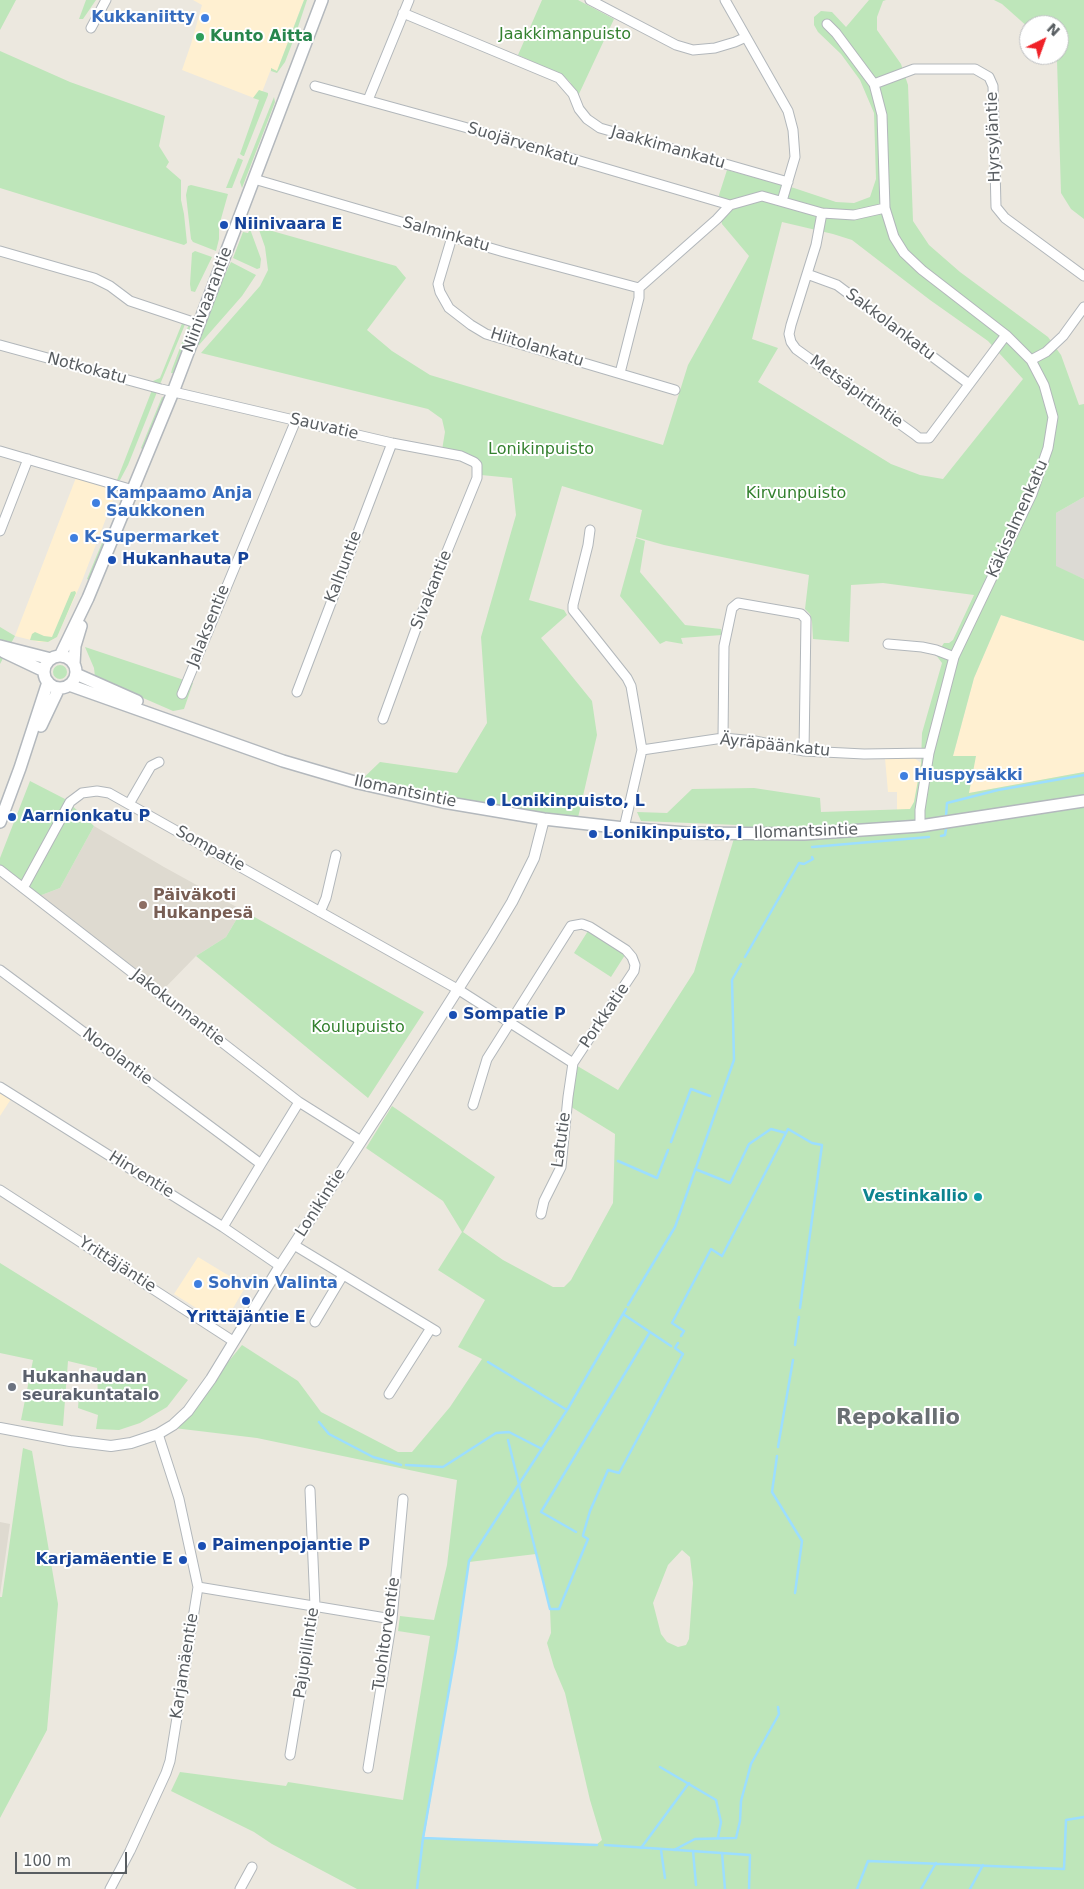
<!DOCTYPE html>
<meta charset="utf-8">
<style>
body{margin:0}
#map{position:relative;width:1084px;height:1889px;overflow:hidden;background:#ece8df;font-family:"DejaVu Sans",sans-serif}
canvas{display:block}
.north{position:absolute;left:1019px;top:15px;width:50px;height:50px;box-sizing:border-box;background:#fff;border:1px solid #bcbec0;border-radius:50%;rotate:42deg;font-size:14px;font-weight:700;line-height:20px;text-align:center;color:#585d61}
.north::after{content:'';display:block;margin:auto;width:18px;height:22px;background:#f02127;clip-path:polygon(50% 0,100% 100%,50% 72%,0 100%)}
.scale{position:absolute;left:15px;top:1852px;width:112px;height:22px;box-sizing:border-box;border:2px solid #585d61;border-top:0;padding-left:6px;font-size:15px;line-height:18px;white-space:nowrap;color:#585d61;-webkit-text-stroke:4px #fff;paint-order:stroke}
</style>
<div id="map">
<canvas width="1084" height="1889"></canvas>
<div class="north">N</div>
<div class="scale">100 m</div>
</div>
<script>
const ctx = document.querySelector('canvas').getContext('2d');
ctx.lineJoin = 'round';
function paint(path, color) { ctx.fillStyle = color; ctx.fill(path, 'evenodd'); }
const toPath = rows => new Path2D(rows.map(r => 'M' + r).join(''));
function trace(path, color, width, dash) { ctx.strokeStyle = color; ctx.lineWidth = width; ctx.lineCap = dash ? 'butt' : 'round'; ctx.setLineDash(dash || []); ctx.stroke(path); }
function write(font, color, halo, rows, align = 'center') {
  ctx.font = font + ' "DejaVu Sans",sans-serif'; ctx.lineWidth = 4; ctx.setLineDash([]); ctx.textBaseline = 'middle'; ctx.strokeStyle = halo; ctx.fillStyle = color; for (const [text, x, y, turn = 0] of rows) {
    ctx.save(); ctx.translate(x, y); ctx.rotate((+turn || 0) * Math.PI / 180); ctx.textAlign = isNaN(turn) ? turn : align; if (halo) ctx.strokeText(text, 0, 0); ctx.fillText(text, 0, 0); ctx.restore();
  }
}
paint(toPath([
 [193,0,304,0,277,71,271,69,259,100,182,70,191,44,202,5],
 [77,475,118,487,82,581,57,637,48,642,39,642,15,636],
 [1001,615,1084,641,1084,772,969,793,953,756,974,678],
 [913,757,921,763,922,768,914,802,910,809,897,810,897,792,888,792,885,758],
 [0,1092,11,1099,0,1116],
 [198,1257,246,1286,223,1325,174,1294]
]), '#fff0d1');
paint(toPath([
 [1084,497,1084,579,1056,567,1056,513]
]), '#dcdad4');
paint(toPath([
 [94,826,164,867,242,910,226,937,196,956,162,991,39,896,60,888],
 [0,1522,10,1524,0,1595]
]), '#dedad0');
paint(toPath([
 [0,0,16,0,0,30],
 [86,0,96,0,83,19,79,19],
 [304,0,307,0,295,36,285,62,277,73,271,71,271,68,277,71],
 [542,0,578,0,614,19,578,96,570,82,564,76,518,55],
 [869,0,886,0,883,1,877,17,877,30,901,64,908,85,913,221,929,245,960,272,1048,337,1061,355,1079,405,1084,404,1084,497,1056,513,1056,566,1084,579,1084,641,1001,615,974,678,953,756,976,756,969,793,1084,772,1084,1889,357,1889,272,1844,254,1832,171,1791,180,1772,286,1786,288,1782,403,1800,430,1636,398,1631,400,1616,434,1620,447,1565,457,1480,257,1438,174,1428,242,1345,298,1381,321,1412,398,1452,412,1452,450,1407,482,1359,458,1347,485,1300,438,1270,462,1232,443,1201,366,1148,392,1106,495,1177,463,1232,503,1260,553,1287,564,1287,571,1280,613,1203,615,1134,568,1105,574,1064,618,1090,694,972,738,825,641,821,637,812,667,813,692,789,754,788,820,798,821,812,910,809,914,802,921,763,922,733,942,663,936,655,944,643,949,643,953,640,974,595,883,583,851,585,849,642,813,639,812,622,810,614,805,609,809,575,664,545,636,537,642,510,562,486,529,600,564,610,567,615,541,638,592,701,597,735,577,822,357,784,380,762,457,773,487,723,481,637,516,515,512,478,481,475,479,465,442,450,445,432,442,419,428,409,201,353,260,286,268,270,265,247,258,227,396,266,406,278,367,330,392,351,430,375,663,445,688,365,749,256,722,224,719,195,727,170,794,188,836,202,854,203,870,197,876,179,874,113,860,80,841,54,818,32,814,25,814,17,821,11,832,12,846,27],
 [782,222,833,234,852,240,930,300,988,341,1023,379,943,479,920,475,891,464,758,382,778,348,752,339],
 [682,1550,690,1557,693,1583,689,1639,686,1645,678,1647,667,1642,661,1634,653,1603,668,1565],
 [536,1554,550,1609,551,1633,547,1643,554,1667,565,1693,590,1800,602,1840,596,1845,424,1838,456,1650,469,1562],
 [994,0,1084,0,1084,219,1071,209,1061,193,1057,60,1052,55,1059,55,1059,25,1029,25,1029,28,1002,4],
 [0,51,70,82,165,116,159,146,169,162,166,167,181,180,181,200,184,214,187,243,184,245,0,188],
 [259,90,268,93,268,95,244,156,243,156,240,154,259,100,253,98],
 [274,97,275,102,242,188,240,182],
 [238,158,243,160,232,188,226,188],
 [191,185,228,194,219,226,219,239,216,251,193,242,191,239,186,195,188,186],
 [250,229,261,259,260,268,257,269,233,258,243,232,248,233],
 [195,251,212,257,195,292,191,291,190,284,192,253],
 [231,262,256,275,242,296,199,345,196,345,215,295],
 [183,321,186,322,161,382,159,386,153,384,153,381,160,378],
 [189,324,191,329,173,373,171,373,172,369],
 [152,390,157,392,148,415,128,465,120,480,117,480],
 [162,397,165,398,143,450,141,448],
 [104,538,108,540,90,581,87,579],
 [636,538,645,541,640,572,685,625,721,629,722,635,681,638,683,644,666,641,660,644,620,596],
 [75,591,76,593,57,637,48,642,30,640,32,634,35,632,44,636,52,637,71,592],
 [0,627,15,636,0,664],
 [85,647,193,683,184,709,173,711,95,677,94,668],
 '53 672a7 7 0 1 1 14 0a7 7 0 1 1-14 0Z',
 [30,781,65,799,94,826,60,888,39,896,0,865,0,858],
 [242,910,424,1012,368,1098,196,956,226,937],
 [588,931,625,955,611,977,574,953],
 [0,1263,188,1380,167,1407,140,1423,119,1430,96,1429,98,1415,78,1408,79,1395,98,1401,97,1368,68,1361,63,1426,21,1420,33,1360,0,1353],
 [23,1448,32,1451,58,1604,47,1730,0,1818,0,1597,2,1597]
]), '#bee6ba');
trace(toPath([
 [946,816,947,803,998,790,1084,775],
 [941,836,945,835,946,829],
 [812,847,929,837],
 [745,957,799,863,804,864,813,859,812,857],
 [671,1142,691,1089,710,1096],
 [618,1161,657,1178,668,1150],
 [695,1169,730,1183,749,1144,771,1129,786,1133,788,1129,812,1143,822,1145,800,1308],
 [628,1305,675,1227,734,1060,732,980,741,964],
 [623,1314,671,1346],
 [681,1336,684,1331,672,1323,711,1249,722,1256,786,1133],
 [795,1345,799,1317],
 [675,1348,678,1343],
 [488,1362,567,1410],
 [319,1422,329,1434,373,1457,401,1465],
 [508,1440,550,1609,559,1609,588,1539,583,1536],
 [778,1447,793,1360],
 [777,1456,772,1492,802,1541,795,1593],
 [406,1465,443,1467,496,1433,509,1432,542,1449],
 [576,1532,541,1512,650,1332],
 [583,1535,590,1511,608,1470,619,1473,683,1354,675,1348],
 [660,1767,716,1800,721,1822,718,1837],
 [423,1838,597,1845],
 [605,1845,750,1855,749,1889],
 [641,1848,689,1783],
 [661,1850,665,1878],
 [674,1850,695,1839,736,1838,740,1821,741,1801,751,1764,779,1714,778,1707],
 [693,1851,696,1885],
 [722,1853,725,1889],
 [417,1889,423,1838,456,1650,469,1561,567,1410,626,1309],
 [857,1889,868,1861,1064,1869,1066,1820,1084,1817],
 [921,1889,936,1863],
 [970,1889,983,1865]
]), '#9cdeff', 2.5);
const minor = toPath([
 [590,0,676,45,693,50,715,48,735,42,746,37],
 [725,0,788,111,793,130,795,157,782,201],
 [403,13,559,78,573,94,579,109,587,119,600,128,788,182],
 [827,24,836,33,874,84,882,115,885,208,894,237,904,253,922,270,1006,335,1031,360,1044,385,1053,417,1048,448,1032,494,954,657,929,753,920,810,920,826],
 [91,28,106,0],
 [874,84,914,69,975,69,989,77,993,86,996,207,1005,218,1084,276],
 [315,86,464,127,730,205],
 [368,100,409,0],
 [254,179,504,252,639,288],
 [822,213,816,245,791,325,789,334,791,342,796,349,914,434,919,438,929,438,1006,335],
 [452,237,438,284,440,292,449,308,471,325,486,334,675,390],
 [0,251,94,278,110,286,130,301,199,324],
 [807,274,837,285,969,384],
 [0,345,161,389,392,443,461,456,474,462,477,465,477,478,421,615,383,719],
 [1031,360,1046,352,1063,336,1084,307],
 [620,373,639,298,639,288,717,219,730,205,762,196,822,213,854,215,885,208],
 [0,451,133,490],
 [590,530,588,545,573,605,573,610,627,678,631,686,642,750],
 [0,531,28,459],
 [888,644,922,647,936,650,954,657],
 [297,692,392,443],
 [182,694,296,420],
 [723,738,724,646,732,608,738,603,801,614,806,619,804,751],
 [129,804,151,766,159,762],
 [624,828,642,750,723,738,755,741,804,751,864,754,929,753],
 [0,870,299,1102,361,1141],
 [23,888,70,802,82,793,97,791,109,793,459,990,573,1063],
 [320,912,326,898,336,855],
 [0,970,261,1164,299,1102],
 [0,1087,223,1227,280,1266],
 [473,1105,487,1059,571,926,582,924,590,927,626,950,632,957,635,965,634,971,573,1063,568,1097,561,1167,544,1201,541,1214],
 [0,1190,233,1341],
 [223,1227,261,1164],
 [294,1245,436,1331],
 [315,1322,343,1275],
 [389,1394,431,1328],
 [198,1587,392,1619],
 [290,1755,315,1606,310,1490],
 [368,1768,392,1619,403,1499],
 [110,1889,130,1851,166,1773,170,1761,198,1587,179,1499,158,1434],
 [240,1889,252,1867]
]);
const tertiary = toPath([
 [0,1428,70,1441,111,1446,131,1443,158,1434,173,1425,188,1411,211,1379,280,1266,384,1106,491,937,512,902,534,858,544,819]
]);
const secondary = toPath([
 [0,646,51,659],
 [4,652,44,671],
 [60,656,88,598,173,392,322,0],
 '44 672a16 16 0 1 1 32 0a16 16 0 1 1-32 0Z',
 [74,664,75,646,81,626],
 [76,674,137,701],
 [69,685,283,761,358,783,443,802,544,819,624,828,687,833,804,834,920,826,1084,801],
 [41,726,59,688],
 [0,822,20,768,48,682]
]);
trace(minor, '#b2b7bb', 11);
trace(tertiary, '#b2b7bb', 12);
trace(secondary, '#b3b8bd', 14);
trace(minor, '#fff', 9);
trace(tertiary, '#fff', 10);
trace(secondary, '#fff', 11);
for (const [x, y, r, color] of [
 [205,18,5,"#3f7fe0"],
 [200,37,5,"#2e9e5b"],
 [224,225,5,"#1a4fb4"],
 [96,503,5,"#3f7fe0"],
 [74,538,5,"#3f7fe0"],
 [112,560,5,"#1a4fb4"],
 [904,776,5,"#3f7fe0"],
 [491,802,5,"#1a4fb4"],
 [12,817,5,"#1a4fb4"],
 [593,834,5,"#1a4fb4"],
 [143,905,5,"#8d6e63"],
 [453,1015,5,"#1a4fb4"],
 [978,1197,5,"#0f9aa8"],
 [198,1284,5,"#3f7fe0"],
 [246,1301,5,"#1a4fb4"],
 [12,1387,5,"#6b7280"],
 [202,1546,5,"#1a4fb4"],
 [183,1560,5,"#1a4fb4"]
]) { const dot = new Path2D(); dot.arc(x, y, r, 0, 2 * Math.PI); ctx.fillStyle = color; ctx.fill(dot); trace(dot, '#fff', 2); }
write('bold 16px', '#366cbe', '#fff', [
 ["Kukkaniitty",195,18,"right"],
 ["Kampaamo Anja",106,494],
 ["Saukkonen",106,512],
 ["K-Supermarket",84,538],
 ["Hiuspysäkki",914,776],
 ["Sohvin Valinta",208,1284]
], 'left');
write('16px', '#34812f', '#fff', [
 ["Jaakkimanpuisto",565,35],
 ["Lonikinpuisto",541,450],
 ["Kirvunpuisto",796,494],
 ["Koulupuisto",358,1028]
]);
write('bold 16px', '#27864d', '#fff', [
 ["Kunto Aitta",210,37]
], 'left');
write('16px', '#585d61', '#fff', [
 ["Hyrsyläntie",994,137,-92],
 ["Suojärvenkatu",523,145,17],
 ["Jaakkimankatu",668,148,16],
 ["Salminkatu",446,235,16],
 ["Niinivaarantie",208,300,-69],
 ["Sakkolankatu",890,325,37],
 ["Hiitolankatu",537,348,17],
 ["Notkokatu",87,369,15],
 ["Metsäpirtintie",856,392,36],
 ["Sauvatie",324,427,13],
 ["Käkisalmenkatu",1018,519,-66],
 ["Kalhuntie",344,567,-69],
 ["Sivakantie",432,590,-68],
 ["Jalaksentie",209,626,-68],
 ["Äyräpäänkatu",775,746,6],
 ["Ilomantsintie",405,792,12],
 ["Ilomantsintie",806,832,-2],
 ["Sompatie",210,849,29],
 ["Jakokunnantie",178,1008,38],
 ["Porkkatie",605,1016,-56],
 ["Norolantie",117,1057,37],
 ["Latutie",562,1140,-82],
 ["Hirventie",141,1175,32],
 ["Lonikintie",321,1203,-57],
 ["Yrittäjäntie",117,1265,33],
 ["Tuohitorventie",387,1634,-82],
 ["Pajupillintie",307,1653,-81],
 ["Karjamäentie",185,1666,-81]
]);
write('bold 16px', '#164399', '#fff', [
 ["Niinivaara E",234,225],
 ["Hukanhauta P",122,560],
 ["Lonikinpuisto, L",501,802],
 ["Aarnionkatu P",22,817],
 ["Lonikinpuisto, I",603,834],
 ["Sompatie P",463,1015],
 ["Yrittäjäntie E",246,1318,"center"],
 ["Paimenpojantie P",212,1546],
 ["Karjamäentie E",173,1560,"right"]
], 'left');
write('bold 16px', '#785e54', '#fff', [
 ["Päiväkoti",153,896],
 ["Hukanpesä",153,914]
], 'left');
write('bold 16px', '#0d838f', '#fff', [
 ["Vestinkallio",968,1197]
], 'right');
write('bold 16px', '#5b616d', '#fff', [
 ["Hukanhaudan",22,1378],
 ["seurakuntatalo",22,1396]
], 'left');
write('bold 21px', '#696f73', '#fff', [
 ["Repokallio",898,1419]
]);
</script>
